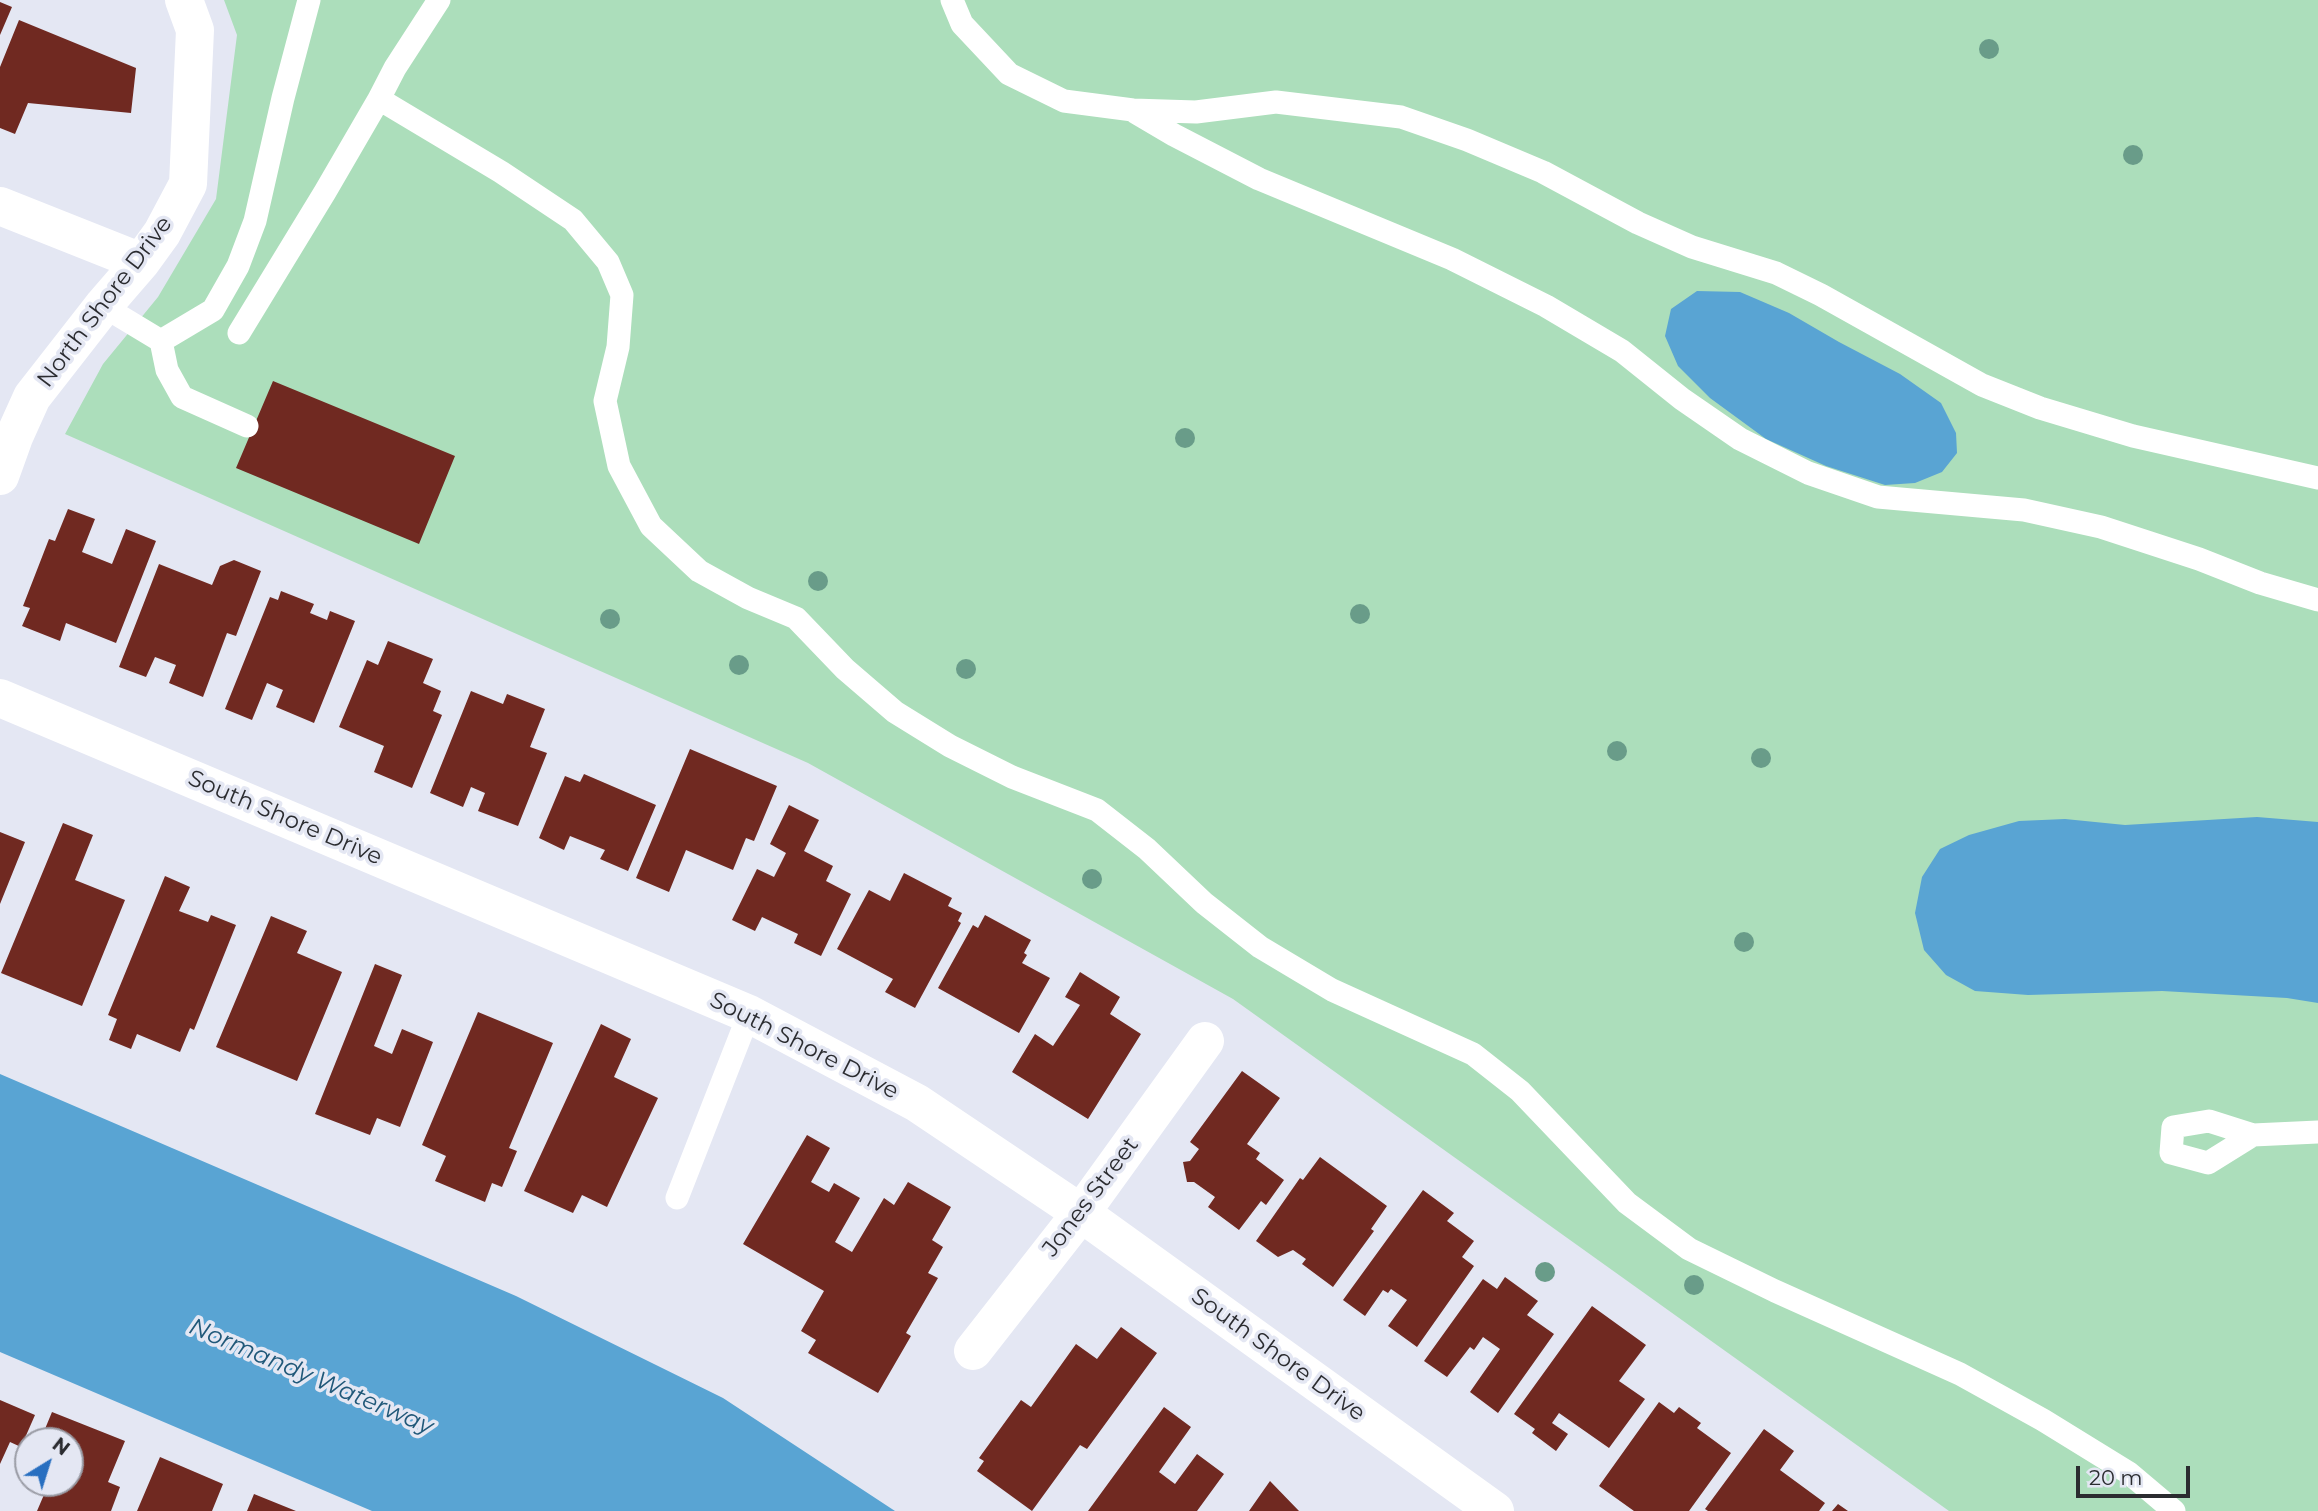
<!DOCTYPE html>
<html>
<head>
<meta charset="utf-8">
<style>
  body { margin:0 }
  #map { position:relative; width:2318px; height:1511px; overflow:hidden; background:#e4e7f3; font-family:Montserrat,sans-serif }
  canvas { display:block }
  .north { position:absolute; left:14px; top:1427px; width:70px; height:70px; box-sizing:border-box; background:#e4e7f3; border:2px solid #9a9ca5; border-radius:50%; rotate:38deg; font-size:19px; font-weight:700; line-height:28px; text-align:center; color:#2b2c30 }
  .north::after { content:''; display:block; margin:auto; width:24px; height:32px; background:#286fc0; clip-path:polygon(50% 0,100% 100%,50% 72%,0 100%) }
  .scale { position:absolute; left:2076px; top:1466px; width:114px; height:32px; box-sizing:border-box; border:4px solid #2b2c30; border-top:0; padding-left:9px; font-size:21px; line-height:24px; white-space:nowrap; color:#2b2c30; -webkit-text-stroke:5px #e4e7f3; paint-order:stroke }
</style>
</head>
<body>
<div id="map">
<canvas width="2318" height="1511"></canvas>
<div class="north">N</div>
<div class="scale">20 m</div>
</div>
<script>
const ctx = document.querySelector('canvas').getContext('2d');
ctx.lineJoin = 'round';
function fill(path, color) { ctx.fillStyle = color; ctx.fill(path, 'evenodd'); }
function stroke(path, color, width, dash) { ctx.strokeStyle = color; ctx.lineWidth = width; ctx.lineCap = dash ? 'butt' : 'round'; ctx.setLineDash(dash || []); ctx.stroke(path); }
function write(font, color, halo, rows, align = 'center') {
  ctx.font = font + ' Montserrat,sans-serif'; ctx.lineWidth = 7; ctx.setLineDash([]); ctx.textBaseline = 'middle'; ctx.strokeStyle = halo; ctx.fillStyle = color; for (const [text, x, y, turn = 0] of rows) {
    ctx.save(); ctx.translate(x, y); ctx.rotate((+turn || 0) * Math.PI / 180); ctx.textAlign = isNaN(turn) ? turn : align; if (halo) ctx.strokeText(text, 0, 0); ctx.fillText(text, 0, 0); ctx.restore();
  }
}
fill(new Path2D(`
  M 224,0 L 2318,0 L 2318,1511 L 1949,1511 L 1233,999 L 808,763 L 65,434 L 103,364 L 158,297 L 216,199 L 237,35 Z`), '#acdebb');
fill(new Path2D(`
  M 1697,291 L 1740,292 L 1789,313 L 1839,342 L 1900,374 L 1941,403 L 1956,433 L 1957,453 L 1942,472 L 1915,483 L 1885,485 L 1826,466 L 1766,439 L 1710,398 L 1678,366 L 1665,336 L 1671,309 Z
  M 2257,817 L 2318,822 L 2318,1003 L 2287,998 L 2162,991 L 2028,995 L 1975,991 L 1946,975 L 1924,950 L 1915,913 L 1922,877 L 1940,849 L 1969,835 L 2019,821 L 2065,819 L 2125,825 Z
  M 0,1074 L 516,1296 L 723,1398 L 895,1511 L 372,1511 L 0,1352 Z`), '#59a4d3');
fill(new Path2D(`
  M 0,2 L 12,7 L 0,35 Z
  M 19,20 L 136,68 L 131,113 L 28,103 L 15,134 L 0,128 L 0,67 Z
  M 273,381 L 455,456 L 419,544 L 236,468 Z
  M 68,509 L 95,519 L 82,552 L 112,564 L 126,529 L 156,541 L 116,643 L 66,623 L 60,641 L 22,626 L 30,608 L 23,606 L 49,539 L 55,541 Z
  M 234,560 L 261,571 L 236,636 L 227,633 L 203,697 L 169,683 L 176,665 L 155,657 L 146,677 L 119,667 L 159,564 L 212,585 L 220,566 Z
  M 281,591 L 314,604 L 310,613 L 327,620 L 330,611 L 355,621 L 314,723 L 276,707 L 283,690 L 267,683 L 252,720 L 225,709 L 270,597 L 278,600 Z
  M 388,641 L 433,659 L 423,683 L 441,691 L 433,711 L 442,715 L 412,788 L 374,772 L 384,746 L 339,727 L 367,660 L 378,665 Z
  M 471,691 L 503,704 L 507,694 L 545,709 L 530,747 L 547,753 L 518,826 L 478,811 L 485,793 L 471,787 L 463,807 L 430,793 Z
  M 690,749 L 777,786 L 754,841 L 746,838 L 733,870 L 686,850 L 669,892 L 636,878 Z
  M 584,774 L 656,805 L 628,871 L 600,859 L 605,850 L 570,836 L 564,850 L 539,838 L 565,776 L 580,782 Z
  M 789,805 L 819,820 L 804,851 L 833,866 L 826,881 L 851,894 L 821,956 L 794,943 L 798,934 L 762,917 L 755,931 L 732,920 L 757,869 L 774,877 L 786,853 L 770,844 Z
  M 63,823 L 93,835 L 75,880 L 125,900 L 82,1006 L 1,973 Z
  M 0,832 L 25,842 L 0,904 Z
  M 904,873 L 952,898 L 948,906 L 962,913 L 958,921 L 961,923 L 915,1008 L 885,992 L 893,979 L 837,949 L 869,890 L 890,901 Z
  M 165,876 L 190,887 L 179,911 L 208,922 L 211,915 L 236,925 L 194,1030 L 190,1028 L 180,1052 L 137,1034 L 131,1049 L 109,1040 L 117,1019 L 108,1015 Z
  M 985,915 L 1031,940 L 1024,953 L 1027,955 L 1022,963 L 1050,978 L 1019,1033 L 938,988 L 973,925 L 978,928 Z
  M 271,916 L 307,931 L 297,953 L 342,972 L 297,1081 L 216,1047 Z
  M 375,964 L 402,975 L 374,1046 L 392,1054 L 402,1029 L 433,1042 L 400,1127 L 377,1118 L 370,1135 L 315,1114 Z
  M 1080,972 L 1120,997 L 1110,1014 L 1141,1034 L 1088,1119 L 1012,1072 L 1035,1034 L 1053,1046 L 1080,1005 L 1065,997 Z
  M 478,1012 L 553,1043 L 509,1148 L 517,1151 L 502,1187 L 492,1183 L 485,1202 L 435,1181 L 446,1156 L 422,1145 Z
  M 601,1024 L 631,1039 L 614,1077 L 658,1098 L 607,1207 L 582,1195 L 573,1213 L 524,1191 Z
  M 1242,1071 L 1280,1098 L 1247,1144 L 1260,1153 L 1256,1159 L 1284,1180 L 1266,1205 L 1261,1201 L 1239,1230 L 1208,1207 L 1215,1197 L 1194,1182 L 1187,1182 L 1183,1162 L 1190,1161 L 1199,1149 L 1190,1142 Z
  M 807,1135 L 830,1148 L 811,1182 L 829,1192 L 834,1183 L 860,1198 L 835,1242 L 852,1252 L 884,1198 L 894,1205 L 908,1182 L 951,1207 L 932,1240 L 943,1247 L 928,1273 L 938,1278 L 906,1333 L 911,1336 L 878,1393 L 808,1353 L 816,1340 L 801,1331 L 824,1291 L 743,1244 Z
  M 1320,1157 L 1387,1206 L 1371,1229 L 1374,1231 L 1333,1287 L 1302,1264 L 1306,1259 L 1293,1250 L 1278,1257 L 1256,1241 L 1300,1178 L 1303,1180 Z
  M 1423,1190 L 1454,1213 L 1447,1221 L 1474,1241 L 1462,1257 L 1474,1266 L 1417,1347 L 1388,1326 L 1407,1300 L 1391,1289 L 1388,1293 L 1383,1290 L 1365,1316 L 1343,1300 Z
  M 1505,1277 L 1538,1301 L 1527,1315 L 1554,1334 L 1498,1413 L 1470,1392 L 1500,1349 L 1483,1337 L 1474,1350 L 1470,1347 L 1447,1377 L 1424,1361 L 1483,1279 L 1497,1289 Z
  M 1592,1306 L 1646,1345 L 1619,1381 L 1645,1399 L 1609,1448 L 1559,1413 L 1552,1423 L 1568,1434 L 1556,1451 L 1532,1433 L 1535,1429 L 1514,1414 Z
  M 1121,1327 L 1157,1353 L 1087,1449 L 1080,1445 L 1032,1511 L 977,1471 L 984,1461 L 979,1458 L 1021,1400 L 1031,1407 L 1076,1344 L 1097,1359 Z
  M 0,1400 L 35,1415 L 21,1447 L 10,1442 L 0,1464 Z
  M 1659,1402 L 1674,1413 L 1679,1407 L 1701,1423 L 1697,1428 L 1731,1453 L 1689,1511 L 1634,1511 L 1599,1486 Z
  M 1164,1407 L 1191,1427 L 1159,1472 L 1175,1484 L 1197,1454 L 1224,1474 L 1197,1511 L 1088,1511 Z
  M 52,1412 L 125,1441 L 108,1482 L 120,1487 L 111,1511 L 37,1511 L 49,1483 L 70,1483 L 70,1441 L 40,1441 Z
  M 1764,1429 L 1794,1451 L 1780,1470 L 1825,1503 L 1819,1511 L 1708,1511 L 1705,1509 Z
  M 160,1457 L 223,1484 L 212,1511 L 137,1511 Z
  M 1270,1481 L 1299,1511 L 1249,1511 Z
  M 254,1494 L 296,1511 L 247,1511 Z
  M 1838,1504 L 1848,1511 L 1832,1511 Z`), '#702921');
stroke(new Path2D(`
  M 439,0 L 395,68 L 379,99 L 501,172 L 573,220 L 608,262 L 622,295 L 618,347 L 605,401 L 619,466 L 651,526 L 699,571 L 748,598 L 796,618 L 845,669 L 895,712 L 950,746 L 1012,777 L 1097,810 L 1147,849 L 1204,903 L 1260,947 L 1332,990 L 1473,1054 L 1520,1091 L 1627,1203 L 1689,1249 L 1775,1291 L 1960,1374 L 2043,1420 L 2129,1473 L 2174,1511
  M 952,0 L 962,24 L 1009,74 L 1064,101 L 1133,110 L 1196,112 L 1276,102 L 1401,117 L 1467,140 L 1543,172 L 1638,223 L 1692,247 L 1776,273 L 1821,295 L 1982,385 L 2040,408 L 2133,436 L 2318,478
  M 1135,112 L 1174,135 L 1259,179 L 1452,259 L 1546,306 L 1622,351 L 1682,399 L 1740,439 L 1808,473 L 1878,497 L 2024,510 L 2101,527 L 2199,559 L 2260,583 L 2318,600
  M 103,306 L 161,341 L 167,370 L 182,397 L 247,426
  M 239,333 L 325,192 L 379,99
  M 161,341 L 213,310 L 238,266 L 255,221 L 283,98 L 309,0
  M 2253,1135 L 2208,1163 L 2171,1153 L 2173,1127 L 2209,1121 L 2253,1135 L 2318,1132
  M 677,1198 L 749,1014`), '#fff', 23);
stroke(new Path2D(`
  M 0,206 L 141,262
  M 0,476 L 14,437 L 32,397 L 103,306 L 141,262 L 162,233 L 188,184 L 195,30 L 184,0
  M 0,698 L 749,1014 L 917,1103 L 1081,1213 L 1495,1511
  M 973,1351 L 1081,1213 L 1205,1041`), '#fff', 38);
ctx.fillStyle = '#699c89';
for (const [x, y] of [
  [1989,49],
  [2133,155],
  [1185,438],
  [818,581],
  [1360,614],
  [610,619],
  [739,665],
  [966,669],
  [1617,751],
  [1761,758],
  [1092,879],
  [1744,942],
  [1545,1272],
  [1694,1285]
]) { ctx.beginPath(); ctx.arc(x, y, 10, 0, 2 * Math.PI); ctx.fill(); }
write('23px', '#2b2c30', '#e4e7f3', [
  ["North Shore Drive",105,302,-53],
  ["South Shore Drive",285,818,23],
  ["South Shore Drive",804,1046,27],
  ["Jones Street",1091,1197,-53],
  ["South Shore Drive",1278,1355,36]
]);
write('italic 24px', '#205879', '#e4e7f3', [
  ["Normandy Waterway",311,1377,23]
]);
</script>
</body>
</html>
